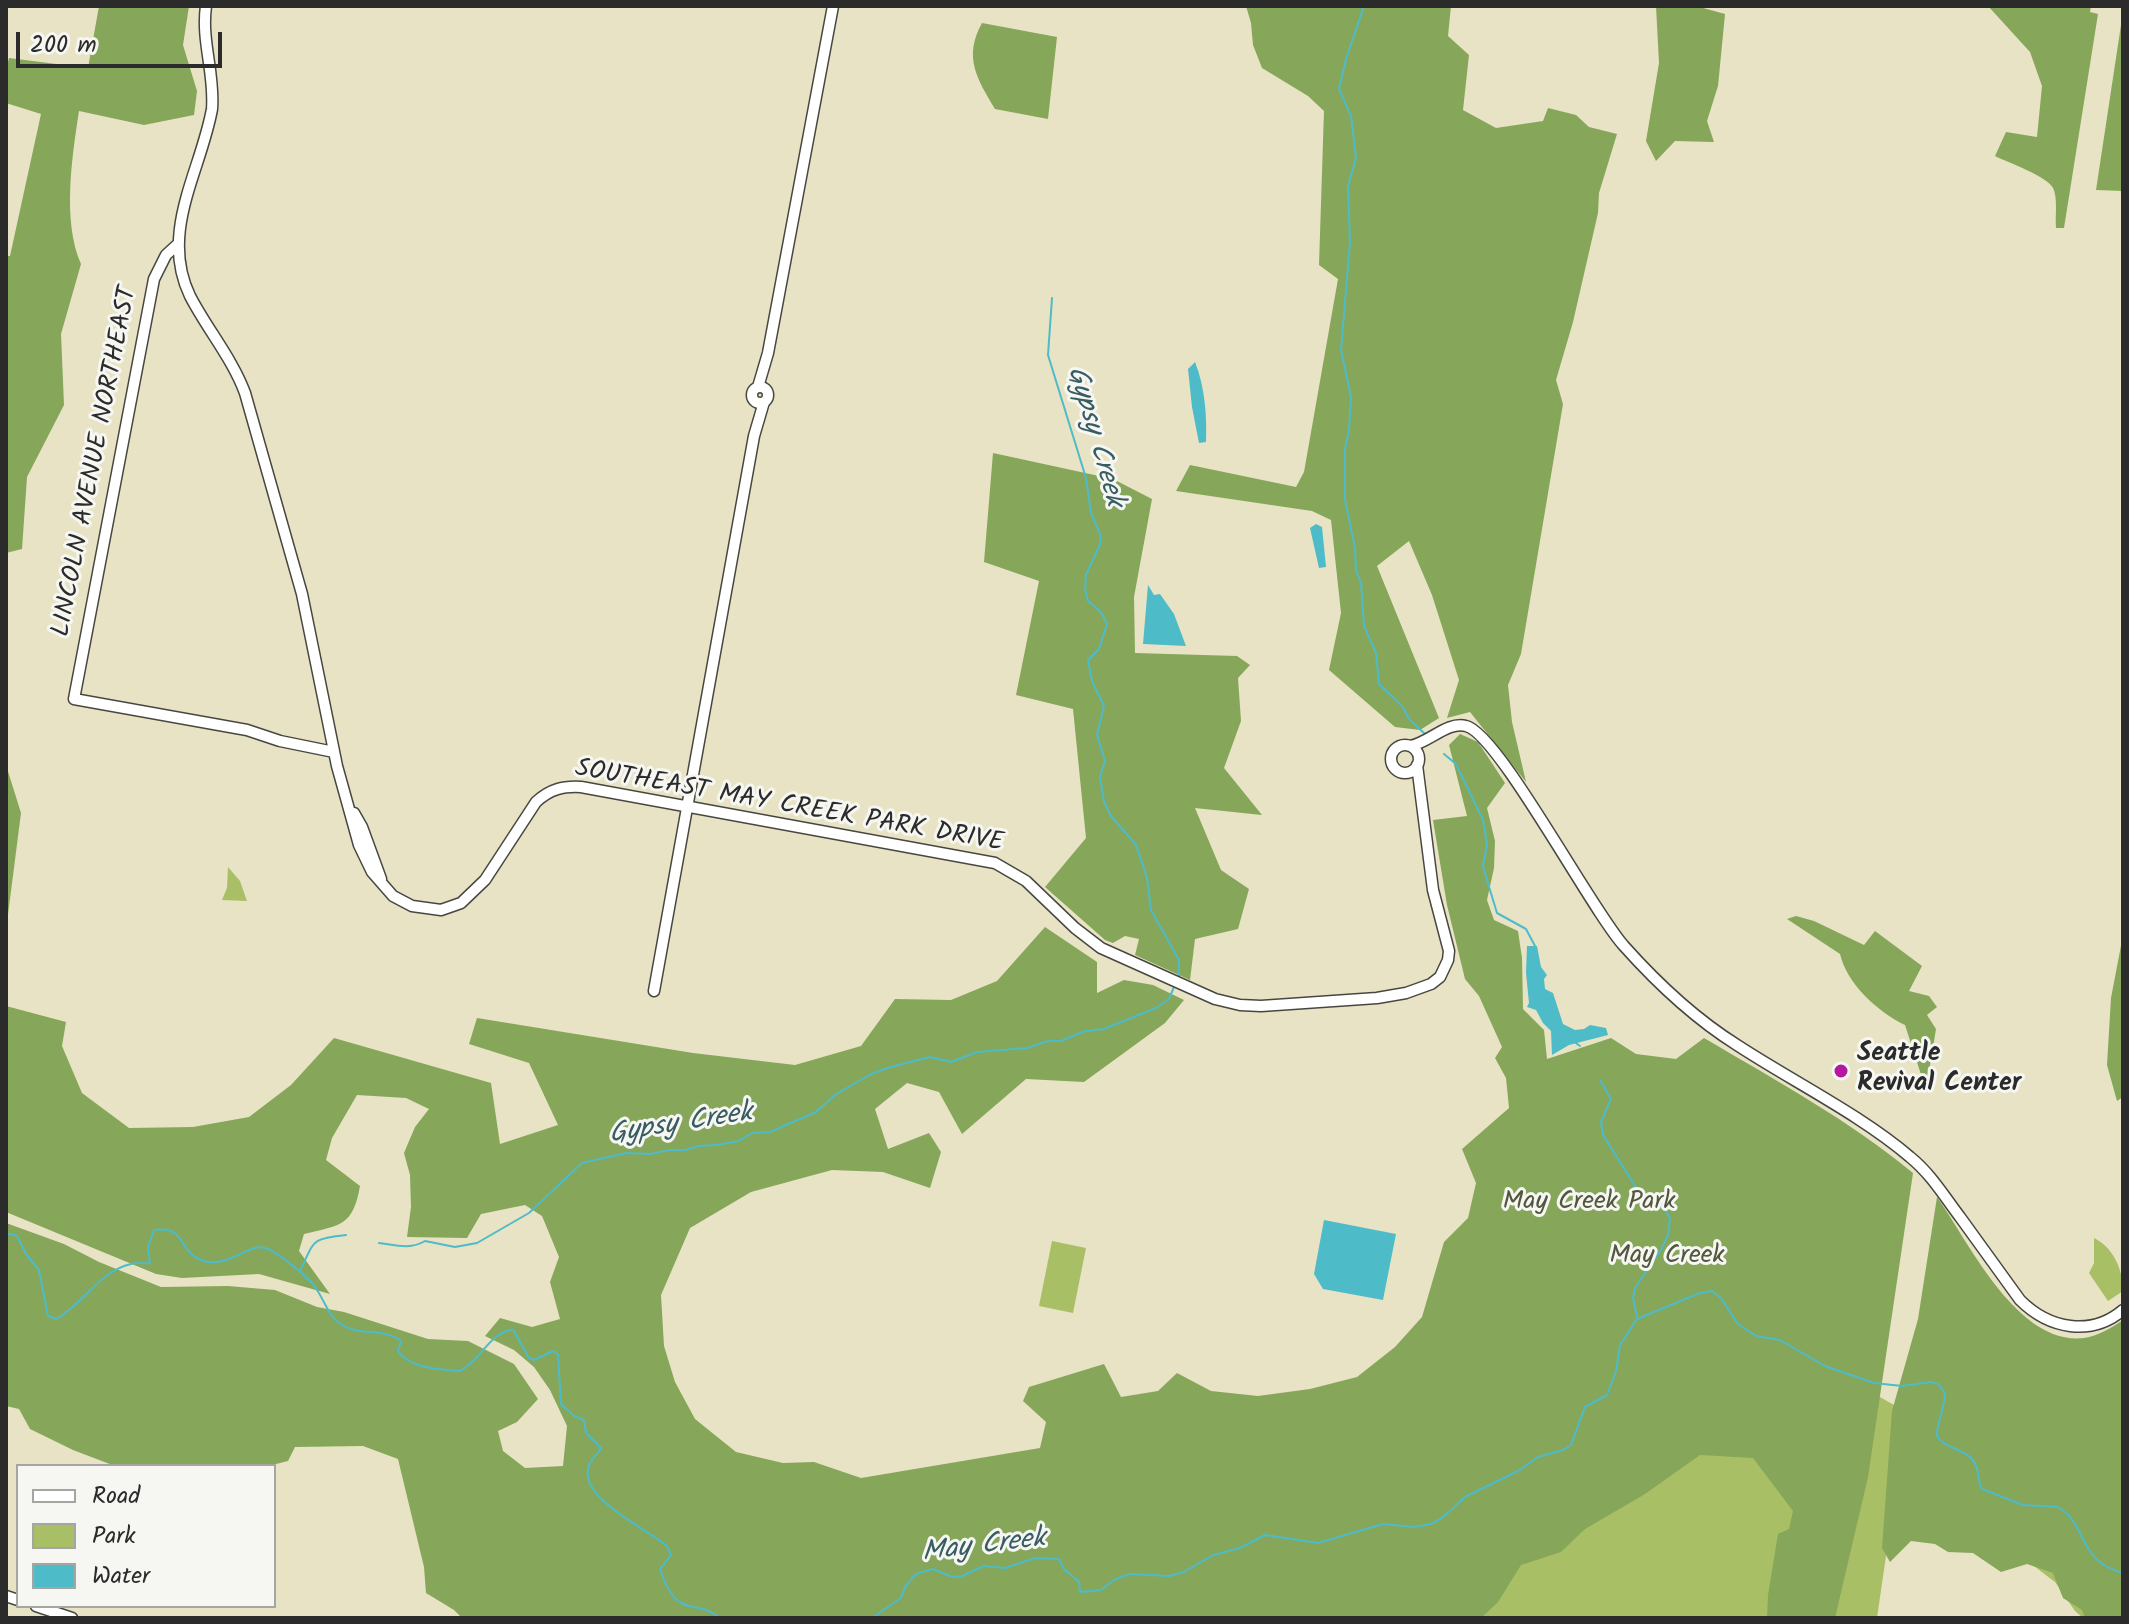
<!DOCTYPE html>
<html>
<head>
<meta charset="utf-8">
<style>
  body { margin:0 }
  #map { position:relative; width:2129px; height:1624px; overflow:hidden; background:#e8e3c4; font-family:Kalam,sans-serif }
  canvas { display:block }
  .frame { position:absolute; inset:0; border:8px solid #2b2b2b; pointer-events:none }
  .legend { position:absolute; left:16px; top:1464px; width:260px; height:144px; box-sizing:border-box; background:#f6f6f2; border:2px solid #a5a5a2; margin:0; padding:10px 14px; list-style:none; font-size:24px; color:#2b2b2b }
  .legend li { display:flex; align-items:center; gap:16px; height:40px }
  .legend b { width:40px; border:2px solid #a5a5a2 }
  .scale { position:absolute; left:16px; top:32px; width:206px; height:36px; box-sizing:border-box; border:4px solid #2b2b2b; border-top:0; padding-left:10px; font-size:24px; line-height:28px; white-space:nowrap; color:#2b2b2b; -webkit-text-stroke:6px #f6f6f2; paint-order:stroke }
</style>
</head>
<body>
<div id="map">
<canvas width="2129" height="1624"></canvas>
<div class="frame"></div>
<ul class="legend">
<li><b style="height:10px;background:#fff"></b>Road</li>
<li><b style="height:22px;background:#a8bf65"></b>Park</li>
<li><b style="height:22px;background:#4ebbc9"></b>Water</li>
</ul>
<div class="scale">200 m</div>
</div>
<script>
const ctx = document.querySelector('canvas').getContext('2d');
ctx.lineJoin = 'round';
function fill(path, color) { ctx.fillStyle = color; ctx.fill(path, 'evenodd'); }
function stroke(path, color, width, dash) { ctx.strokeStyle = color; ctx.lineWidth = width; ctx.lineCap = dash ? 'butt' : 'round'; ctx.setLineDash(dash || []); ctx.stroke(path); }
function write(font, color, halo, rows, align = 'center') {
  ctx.font = font + ' Kalam,sans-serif'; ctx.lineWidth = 6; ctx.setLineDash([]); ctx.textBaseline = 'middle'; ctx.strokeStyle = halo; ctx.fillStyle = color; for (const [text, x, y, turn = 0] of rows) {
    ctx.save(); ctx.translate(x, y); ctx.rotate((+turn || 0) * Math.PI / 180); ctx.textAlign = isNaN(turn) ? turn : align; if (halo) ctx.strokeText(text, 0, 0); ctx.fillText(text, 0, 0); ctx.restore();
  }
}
fill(new Path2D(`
  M 228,867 L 240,881 L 247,901 L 222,900 L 227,888 Z
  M 2094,1238 C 2114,1248 2123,1270 2123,1291 L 2108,1301 L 2089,1273 L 2094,1263 Z
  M 1052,1241 L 1086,1248 L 1073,1313 L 1039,1306 Z
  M 1816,1361 L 1965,1445 L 2123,1571 L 2123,1618 L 2083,1618 L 2075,1611 L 2055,1582 L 2030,1563 L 2005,1564 L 1982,1559 L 1896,1487 L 1877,1618 L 1003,1618 Z`), '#a8bf65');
fill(new Path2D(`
  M 99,6 L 189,6 L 183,45 L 197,91 L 194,115 L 144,125 L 79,111 C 72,157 62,221 81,264 L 61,334 L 64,405 L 27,477 L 22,549 L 6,553 L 6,256 L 10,256 L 41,114 L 6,103 L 6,70 L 9,58 L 88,68 Z
  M 1246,6 L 1451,6 L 1448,36 L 1469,55 L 1463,110 L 1496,128 L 1543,121 L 1548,108 L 1576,115 L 1589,127 L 1617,134 L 1599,193 L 1598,213 L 1573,322 L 1556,380 L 1563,404 L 1521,654 L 1508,685 L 1512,722 L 1526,782 L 1470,712 L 1447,718 L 1459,680 L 1432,595 L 1409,541 L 1377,566 L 1439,718 L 1420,730 L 1395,727 L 1329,670 L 1341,613 L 1331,520 L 1312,511 L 1176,491 L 1190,465 L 1296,487 L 1304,472 L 1338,279 L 1319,265 L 1324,111 L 1308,96 L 1262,68 L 1253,45 L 1251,23 Z
  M 1656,6 L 1696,6 L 1725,14 L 1718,86 L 1707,121 L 1714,142 L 1675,141 L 1656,161 L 1646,141 L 1659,63 Z
  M 1988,6 L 2091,6 L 2090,12 L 2098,14 L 2064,228 L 2056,228 C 2055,216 2058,198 2053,188 C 2047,176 2009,163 1995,156 L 2006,132 L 2037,137 L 2042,86 L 2030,52 Z
  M 982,23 L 1057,37 L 1048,119 L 995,109 C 977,79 963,57 982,23 Z
  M 2121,25 L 2123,26 L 2123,191 L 2096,190 Z
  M 993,453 L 1113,479 L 1152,499 L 1134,597 L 1135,653 L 1237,656 L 1250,665 L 1238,678 L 1241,721 L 1224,768 L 1262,815 L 1195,808 L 1221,870 L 1249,889 L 1238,929 L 1195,939 L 1190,980 L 1135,955 L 1139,939 L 1125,936 L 1113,943 L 1105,940 L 1045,887 L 1086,838 L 1073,709 L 1016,695 L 1039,581 L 984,562 Z
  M 1460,734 L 1478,742 L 1505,783 L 1487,808 L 1495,841 L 1494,868 L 1487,900 L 1494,920 L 1518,931 L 1522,958 L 1523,1009 L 1544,1030 L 1547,1059 L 1611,1038 L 1636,1054 L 1676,1059 L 1704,1038 C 1775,1080 1849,1120 1913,1173 L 1868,1477 L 1835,1618 L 1767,1618 L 1768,1595 L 1778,1534 L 1789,1529 L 1793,1511 L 1753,1458 L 1700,1455 L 1645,1494 L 1585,1529 L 1561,1552 L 1521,1565 L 1498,1602 L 1481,1618 L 462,1618 L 454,1610 L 426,1593 L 424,1567 L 398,1459 L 363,1446 L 295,1447 L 288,1461 L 268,1466 L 115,1466 L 73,1450 L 30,1429 L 19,1409 L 6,1406 L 6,1223 L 64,1244 L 99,1262 L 161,1287 L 228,1286 L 275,1290 L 317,1307 L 344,1312 L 428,1339 L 468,1341 L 514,1364 L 538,1399 L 517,1422 L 498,1431 L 503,1451 L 525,1468 L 563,1466 L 567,1426 L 550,1390 L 534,1367 L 514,1350 L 485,1336 L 500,1318 L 532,1327 L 560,1319 L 550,1282 L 559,1257 L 542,1216 L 525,1205 L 481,1214 L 467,1238 L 407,1237 L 411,1207 L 410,1175 L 404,1153 L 415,1127 L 429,1109 L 406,1098 L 357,1095 L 332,1138 L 326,1160 L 360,1186 C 353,1226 341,1225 304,1234 L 299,1251 L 330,1294 L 259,1274 L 182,1278 L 156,1274 L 6,1212 L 6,1006 L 66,1022 L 62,1046 L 82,1093 L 129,1128 L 193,1127 L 249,1117 L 291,1085 L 334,1038 L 491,1083 L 500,1144 L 558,1125 L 529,1063 L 469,1044 L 477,1018 L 693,1053 L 795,1065 L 861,1046 L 895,999 L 951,1000 L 997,981 L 1045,927 L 1097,962 L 1097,993 L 1124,980 L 1153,985 L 1184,1000 L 1165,1023 L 1084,1082 L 1026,1079 L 962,1134 L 939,1092 L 907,1083 L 875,1109 L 888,1149 L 929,1133 L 941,1152 L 930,1188 L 883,1172 L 832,1170 L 751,1192 L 690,1228 L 661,1295 L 664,1346 L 675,1382 L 695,1419 L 736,1452 L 783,1463 L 814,1462 L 861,1478 L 1040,1448 L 1046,1422 L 1023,1401 L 1029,1387 L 1104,1364 L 1121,1397 L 1158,1391 L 1177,1373 L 1211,1391 L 1258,1396 L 1310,1389 L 1357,1377 L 1395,1347 L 1422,1317 L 1444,1242 L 1468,1218 L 1476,1183 L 1462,1149 L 1509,1108 L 1506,1078 L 1495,1058 L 1502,1047 L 1479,996 L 1465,979 L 1447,905 L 1433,820 L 1467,816 L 1449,745 Z
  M 6,765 L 21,813 L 6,930 Z
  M 1796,916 L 1814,921 L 1864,945 L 1875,931 L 1922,966 L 1909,991 L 1929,996 L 1937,1007 L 1927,1015 L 1936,1029 L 1926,1090 L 1905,1025 C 1878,1012 1847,984 1840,954 L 1787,919 Z
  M 2123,935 L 2123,1097 L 2117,1101 L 2107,1065 L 2111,998 Z
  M 1937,1197 C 1969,1242 2017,1346 2084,1338 C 2098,1336 2111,1328 2123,1320 L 2123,1618 L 2085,1618 L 2082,1610 L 2063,1598 L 2053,1573 L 2027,1564 L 2001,1572 L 1973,1553 L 1948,1552 L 1935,1544 L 1911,1541 L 1890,1562 L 1882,1548 L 1892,1411 L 1918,1319 Z`), '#86a65a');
fill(new Path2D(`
  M 1195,362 C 1205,387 1207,416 1206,442 L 1199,443 L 1192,407 L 1188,369 Z
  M 1316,524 L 1322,527 L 1326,567 L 1319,568 L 1310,528 Z
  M 1148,585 L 1154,595 L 1160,594 L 1174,614 L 1186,646 L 1143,644 Z
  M 1527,946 L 1537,946 L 1541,967 L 1547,975 L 1544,979 L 1545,989 L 1553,993 L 1563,1024 L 1575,1030 L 1584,1029 L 1590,1025 L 1606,1028 L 1608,1035 L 1569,1045 L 1552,1055 L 1551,1031 L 1543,1023 L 1536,1010 L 1527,1007 L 1529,1003 L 1526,973 Z
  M 1324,1220 L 1396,1234 L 1383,1300 L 1323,1289 L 1314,1274 Z`), '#4ebbc9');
stroke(new Path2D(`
  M 1364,6 L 1346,59 L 1339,89 L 1351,116 L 1356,158 L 1348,186 L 1350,242 L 1341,350 L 1351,397 L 1349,430 L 1345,449 L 1345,500 L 1355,548 L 1356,570 L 1361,583 L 1364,626 L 1376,653 L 1379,684 L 1403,707 L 1409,719 L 1425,734
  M 1052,298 L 1048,355 L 1086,478 L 1091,513 L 1100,534 L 1101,542 L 1086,575 L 1085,588 L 1088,601 L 1101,612 L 1107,624 L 1099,649 L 1088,660 L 1092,681 L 1104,706 L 1097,735 L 1105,761 L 1100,777 L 1104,802 L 1111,816 L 1136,845 L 1147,878 L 1151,910 L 1179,960 L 1179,978
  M 1444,754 L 1456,764 L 1483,820 L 1487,843 L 1483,867 L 1497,913 L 1526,929 L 1535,946
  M 1573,1041 L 1580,1046
  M 1600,1080 L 1611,1099 L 1601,1122 L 1603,1135 L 1640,1194 L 1666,1211 L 1670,1219 L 1668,1235 L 1662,1248 L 1635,1288 L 1633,1298 L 1637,1317
  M 6,1233 L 17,1236 L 26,1254 L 39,1270 L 48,1316 L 56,1319 C 83,1305 99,1271 131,1264 C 137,1262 143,1264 150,1263 L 148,1247 L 154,1230 C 187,1225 178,1252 201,1260 C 228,1270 249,1242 265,1248 C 278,1252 311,1279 317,1290 C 325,1302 329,1317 342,1325 C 360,1336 384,1328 401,1341 L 398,1351 C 410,1369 440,1369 460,1371 C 480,1361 487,1337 509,1330 L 514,1331 L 529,1358 L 534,1360 L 553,1351 L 558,1354 L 561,1404 L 574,1416 L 584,1420 L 586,1433 L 601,1448 C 597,1456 589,1460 588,1469 C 582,1500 647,1529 667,1546 L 671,1555 L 660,1569 C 663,1579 671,1598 681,1603 C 695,1610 707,1606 719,1618
  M 379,1243 C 395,1245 410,1250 425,1241 L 455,1247 L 477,1243 L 529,1213 L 582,1163 L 626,1153 L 650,1154 L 669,1150 L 685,1150 L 698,1146 L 716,1145 L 739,1141 L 752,1133 L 770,1132 L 816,1112 L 835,1095 L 869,1075 L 887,1068 L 930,1057 L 951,1062 L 977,1052 L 1027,1048 L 1048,1041 L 1061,1041 L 1085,1031 L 1104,1029 L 1156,1008 L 1169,999 L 1174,987
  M 300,1271 C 315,1240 310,1239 346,1235
  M 872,1618 L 901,1598 L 905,1587 L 916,1574 L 933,1569 L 950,1576 L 960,1577 L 984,1566 L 1005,1568 L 1035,1558 L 1059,1559 L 1064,1569 L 1079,1582 L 1080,1592 L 1101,1590 L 1114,1580 L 1129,1574 L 1169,1576 L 1184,1572 L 1213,1555 L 1240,1548 L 1265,1535 L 1318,1543 L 1383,1524 L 1413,1527 L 1431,1524 L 1442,1518 L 1465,1497 L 1518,1471 L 1538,1457 L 1563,1450 L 1571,1445 L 1585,1407 L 1607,1395 L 1616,1371 L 1620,1345 L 1637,1319 L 1700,1293 L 1712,1291 L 1721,1298 L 1737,1323 L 1747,1330 L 1756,1336 L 1780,1340 L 1825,1366 L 1874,1383 L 1902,1386 L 1931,1382 L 1938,1384 L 1945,1393 C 1945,1408 1937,1421 1937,1436 C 1946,1449 1961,1448 1971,1458 C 1981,1468 1976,1478 1982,1489 L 2023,1505 L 2058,1507 C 2089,1526 2076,1560 2123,1573`), '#4ebbc9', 2);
const secondary = new Path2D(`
  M 206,6 C 201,41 215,74 212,109 C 201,171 159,232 190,296 C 207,329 232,358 245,393 L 302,594 L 337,766 L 359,845 L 372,872 L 393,896 L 412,906 L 441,910 L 461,903 L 485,880 L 536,802 C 550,789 563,786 581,787 L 995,863 L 1026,881 L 1075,928 L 1101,948 L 1215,999 L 1240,1005 L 1261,1006 L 1377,998 L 1406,993 L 1431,984 L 1440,977 L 1448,960 L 1449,951 L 1433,890 L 1417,765
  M 178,244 L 166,255 L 154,279 L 74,699 L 247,730 L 280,741 L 334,752
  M 758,387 L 768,353 L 833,6
  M752 395a8 8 0 1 1 16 0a8 8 0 1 1-16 0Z
  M1391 759a14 14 0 1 1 28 0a14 14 0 1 1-28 0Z
  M 1410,746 C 1429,743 1447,721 1466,726 C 1498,733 1592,911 1624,946 C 1657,983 1694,1018 1737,1045 C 1792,1081 1861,1115 1910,1157 C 1931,1174 1944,1196 1960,1217 C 1980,1245 2000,1272 2020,1300 C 2049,1329 2091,1337 2123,1310
  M 354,813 L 362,827 L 381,879
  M 654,991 L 754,436 L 764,402
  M 6,1596 L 18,1600
  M 36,1606 L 72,1618`);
stroke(secondary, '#474742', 13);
stroke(secondary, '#fff', 10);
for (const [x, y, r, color] of [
  [1841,1071,8,"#b5179e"]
]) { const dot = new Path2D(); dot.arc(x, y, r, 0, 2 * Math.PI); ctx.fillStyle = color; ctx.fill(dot); stroke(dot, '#f6f6f2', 3); }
write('26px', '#2b2b2b', '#f6f6f2', [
  ["LINCOLN AVENUE NORTHEAST",97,462,-79],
  ["SOUTHEAST MAY CREEK PARK DRIVE",789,808,10]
]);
write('bold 26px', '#2b2b2b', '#f6f6f2', [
  ["Seattle",1857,1056],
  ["Revival Center",1857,1086]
], 'left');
write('26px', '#50573c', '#f6f6f2', [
  ["May Creek Park",1589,1204],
  ["May Creek",1667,1258]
]);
write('italic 28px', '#375d62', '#f6f6f2', [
  ["Gypsy Creek",1093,437,74],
  ["Gypsy Creek",681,1126,-9],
  ["May Creek",984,1548,-7]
]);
</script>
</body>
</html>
